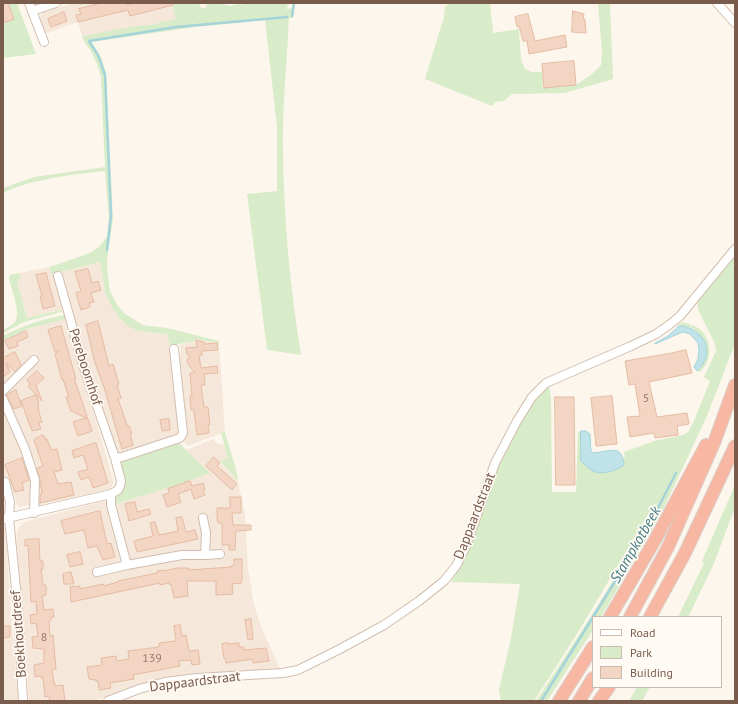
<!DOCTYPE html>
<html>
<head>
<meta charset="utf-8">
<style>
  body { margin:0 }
  #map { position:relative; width:738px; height:704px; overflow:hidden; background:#fdf6ec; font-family:"PT Sans",sans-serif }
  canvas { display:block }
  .frame { position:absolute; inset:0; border:4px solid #7a5c4d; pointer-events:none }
  .legend { position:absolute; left:592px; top:616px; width:130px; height:72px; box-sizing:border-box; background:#fffaf3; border:1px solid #cabbb1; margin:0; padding:5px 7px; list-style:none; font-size:12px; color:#7a5c4d }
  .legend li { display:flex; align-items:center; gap:8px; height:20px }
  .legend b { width:20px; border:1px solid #cabbb1 }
</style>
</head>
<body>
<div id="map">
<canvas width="738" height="704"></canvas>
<div class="frame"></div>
<ul class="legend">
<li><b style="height:5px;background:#fff"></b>Road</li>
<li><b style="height:11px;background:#d8ecc9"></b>Park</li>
<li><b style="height:11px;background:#f3d5c3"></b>Building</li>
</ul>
</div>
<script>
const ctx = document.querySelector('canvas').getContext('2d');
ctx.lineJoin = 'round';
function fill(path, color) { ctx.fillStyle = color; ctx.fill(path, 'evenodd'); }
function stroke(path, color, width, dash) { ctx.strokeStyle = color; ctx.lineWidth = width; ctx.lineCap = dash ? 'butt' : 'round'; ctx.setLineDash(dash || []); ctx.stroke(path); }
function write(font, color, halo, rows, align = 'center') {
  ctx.font = font + ' "PT Sans",sans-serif'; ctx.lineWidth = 3.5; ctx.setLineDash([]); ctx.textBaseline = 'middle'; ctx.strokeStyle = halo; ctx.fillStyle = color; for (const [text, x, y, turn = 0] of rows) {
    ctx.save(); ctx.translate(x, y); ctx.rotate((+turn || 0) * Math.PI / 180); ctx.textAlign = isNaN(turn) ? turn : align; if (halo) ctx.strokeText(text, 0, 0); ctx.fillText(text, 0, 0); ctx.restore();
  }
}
fill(new Path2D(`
  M 73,3 L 172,3 L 177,19 L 167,22 L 82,36 L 78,22 L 44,34 L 39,19 L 42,13 Z
  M 100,262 L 105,292 L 138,331 L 167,334 L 170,346 L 180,423 L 179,435 L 120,454 L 117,453 L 86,367 L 87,362 L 60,271 Z
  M 50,267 L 51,273 L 54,273 L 64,311 L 61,312 L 60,310 L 27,318 L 17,281 L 21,278 L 19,273 Z
  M 66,319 L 114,482 L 110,489 L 38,505 L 36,495 L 4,395 L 36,362 L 3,389 L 3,341 L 27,329 Z
  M 194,339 L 219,343 L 225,432 L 188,446 L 186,445 L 184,441 L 186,436 L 177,358 L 181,354 L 180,345 L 194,341 Z
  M 3,404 L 33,478 L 31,505 L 18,507 L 9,479 L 3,481 Z
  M 213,439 L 216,443 L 224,444 L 228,459 L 220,462 L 238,481 L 245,514 L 248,569 L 254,605 L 261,626 L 280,669 L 165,677 L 126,688 L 95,701 L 29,701 L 17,541 L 17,531 L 20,526 L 24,522 L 104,501 L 109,504 L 122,557 L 119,563 L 184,557 L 224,556 L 224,552 L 213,551 L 210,549 L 204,534 L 202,550 L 134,561 L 130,559 L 127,555 L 115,504 L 207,474 L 210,473 L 186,450 Z
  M 3,528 L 5,529 L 18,701 L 3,701 Z`), '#f5e8da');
fill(new Path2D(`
  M 3,3 L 17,3 L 36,54 L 3,58 Z
  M 172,3 L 199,3 L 201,8 L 206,8 L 207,3 L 218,3 L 230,6 L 238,4 L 242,5 L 242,3 L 288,3 L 287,9 L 294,8 L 293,18 L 289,18 C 287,63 282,108 283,152 C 284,220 290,288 301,355 L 267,350 L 247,194 L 277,191 L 277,127 L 265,20 L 195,27 L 91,42 L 102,59 L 106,74 L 113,219 L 107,260 L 108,276 L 110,291 L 117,305 L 125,314 L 143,325 L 167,328 L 219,341 L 219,343 L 195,339 L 194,341 L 170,346 L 167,334 L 138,331 L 128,326 L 119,317 L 112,307 L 105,292 L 100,262 L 51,274 L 50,267 L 90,253 L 99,247 L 107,237 L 109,219 L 105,171 C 75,174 31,179 3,193 L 3,188 L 34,177 L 105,167 L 101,77 C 99,69 96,61 92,53 C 88,46 84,43 82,36 L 137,26 L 150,25 L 176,19 Z
  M 449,3 L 490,3 L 493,33 L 519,29 L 521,60 L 525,69 L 532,72 L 542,72 L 543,88 L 576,85 L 592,74 L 601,65 L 602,52 L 598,3 L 610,3 L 613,79 L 565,93 L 512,94 L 504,101 L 495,102 L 492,106 L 425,79 L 444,17 L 445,7 Z
  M 735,254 L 735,344 L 731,354 L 707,416 L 660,516 L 601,617 L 593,617 L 593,630 L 547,701 L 536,701 C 576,640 616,579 651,515 L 649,513 L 577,634 L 534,701 L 501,701 L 499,690 L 511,638 L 520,584 L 451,582 L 462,563 L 491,480 L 509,441 L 538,396 L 549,386 L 551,397 L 552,492 L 576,492 L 578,432 L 581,431 L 582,461 L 624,465 L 623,458 L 625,457 L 624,452 L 654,441 L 683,435 L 688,432 L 694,421 L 710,381 L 704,377 L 716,351 L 715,344 L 698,309 L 697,303 L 699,299 Z
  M 19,273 L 21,278 L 17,281 L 27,318 L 61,310 L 61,312 L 24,322 L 3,333 L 3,330 C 7,327 14,325 16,320 C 20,312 12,289 9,280 L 10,275 Z
  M 64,315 L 66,319 L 27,329 L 3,341 L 3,336 C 22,326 43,319 64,315 Z
  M 683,322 C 688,324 694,325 698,328 C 713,338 713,361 700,372 L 697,371 C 715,355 703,321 678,327 L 677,325 Z
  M 225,432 L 237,473 L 238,481 L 220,461 L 228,458 L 221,433 Z
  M 179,443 L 210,473 L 174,486 L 115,504 L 115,498 L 122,489 L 119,465 L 121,462 Z
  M 735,485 L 735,507 L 713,566 L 688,617 L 678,617 L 704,563 L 702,561 Z
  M 637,687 L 650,687 L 642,701 L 629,701 Z`), '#d8ecc9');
const water = new Path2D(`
  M 682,326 C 705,329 716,354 697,371 L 694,367 L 698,359 L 699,350 L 698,343 L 690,334 L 683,332 L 678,334 L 655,344 L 655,343 L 668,336 L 678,327 Z
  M 581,431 L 586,431 L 590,434 L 591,452 L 594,453 C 611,451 622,444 624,465 C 617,470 603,475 595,472 C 590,470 585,465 581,461 Z`);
fill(water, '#bfe3e8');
stroke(water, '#a5d3da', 1);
stroke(new Path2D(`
  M 292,16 L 294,3
  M 107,250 L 111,215 L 105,75 L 98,55 L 89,41 L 176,27 L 287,17
  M 593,617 L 645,533 L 676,473
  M 541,701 L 593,617`), '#a5d3da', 2.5);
const building = new Path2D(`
  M 3,3 L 8,3 L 14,19 L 3,23 Z
  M 102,3 L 127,3 L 127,5 L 134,3 L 172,3 L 173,5 L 130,16 L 128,10 L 78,22 L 76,15 L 81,14 L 79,9 Z
  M 573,11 L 584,14 L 583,19 L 585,19 L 586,33 L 572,32 Z
  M 64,12 L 67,21 L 51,27 L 48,19 Z
  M 528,14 L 535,41 L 565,35 L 567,47 L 529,54 L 527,41 L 523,41 L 519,26 L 517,27 L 515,17 Z
  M 574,61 L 576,85 L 544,88 L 542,64 Z
  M 88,269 L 92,283 L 98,281 L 101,290 L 91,293 L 94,302 L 89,303 L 90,307 L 81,310 L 76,293 L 81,291 L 75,272 Z
  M 46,273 L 55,306 L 43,309 L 40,296 L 42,296 L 36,275 Z
  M 98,321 L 109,366 L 113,364 L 119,384 L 117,385 L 121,398 L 118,399 L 127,425 L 129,426 L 132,433 L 130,433 L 133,445 L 122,449 L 104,387 L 95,363 L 86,325 Z
  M 61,326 L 76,379 L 74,379 L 76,384 L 92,431 L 78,436 L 73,422 L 86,418 L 71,411 L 67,400 L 66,397 L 69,397 L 63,379 L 62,380 L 55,354 L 59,350 L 55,352 L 48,330 Z
  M 26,331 L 28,337 L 17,342 L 18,346 L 9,349 L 5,341 Z
  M 196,340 L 204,342 L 204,344 L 217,343 L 218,350 L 202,351 L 202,355 L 199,356 L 201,368 L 217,366 L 218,373 L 204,374 L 205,385 L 201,385 L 204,407 L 208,407 L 210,425 L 208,425 L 209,433 L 197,435 L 194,410 L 191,410 L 190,396 L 192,396 L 190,373 L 195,373 L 188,364 L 187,360 L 190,356 L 187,354 L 186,348 L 197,347 Z
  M 686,350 L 692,373 L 649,382 L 657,417 L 687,413 L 689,424 L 677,426 L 678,435 L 655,438 L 654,433 L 630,437 L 627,417 L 640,416 L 635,384 L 629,385 L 625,361 L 672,353 Z
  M 15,352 L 21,365 L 15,372 L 6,363 L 10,372 L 3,377 L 3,356 L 4,357 Z
  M 37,371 L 44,378 L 36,385 L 42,401 L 28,386 L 30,384 L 27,380 Z
  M 16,390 L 22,406 L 14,409 L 7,395 Z
  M 36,395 L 39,404 L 38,404 L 39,409 L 38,409 L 42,422 L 39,423 L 41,429 L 32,431 L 21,401 Z
  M 612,396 L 617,444 L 596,446 L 591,398 Z
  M 555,397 L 574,397 L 575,485 L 556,485 Z
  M 169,419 L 170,430 L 162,431 L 160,420 Z
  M 43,435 L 45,439 L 47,439 L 51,450 L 57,449 L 62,470 L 54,472 L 58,484 L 71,482 L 74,495 L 40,503 L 40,494 L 42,494 L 40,479 L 37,468 L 43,466 L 34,440 Z
  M 96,443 L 108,483 L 93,488 L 89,477 L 81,480 L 78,472 L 88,469 L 83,455 L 74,458 L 72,451 Z
  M 214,457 L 220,463 L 217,466 L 237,484 L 232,490 L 206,466 Z
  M 22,458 L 29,480 L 22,483 L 24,490 L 15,492 L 5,465 Z
  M 190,481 L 192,486 L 203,483 L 205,490 L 203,491 L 205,495 L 194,499 L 191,489 L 178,494 L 181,502 L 167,507 L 163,495 L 169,493 L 168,489 Z
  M 230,497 L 241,497 L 241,513 L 232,513 L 233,525 L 251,525 L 251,530 L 236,531 L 235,550 L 229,550 L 229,545 L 222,545 L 222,523 L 218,523 L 217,516 L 217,508 L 230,508 Z
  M 135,502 L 137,512 L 149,509 L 151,514 L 129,521 L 125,504 Z
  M 100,511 L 107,544 L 111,543 L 115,557 L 103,560 L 97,546 L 88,548 L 84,530 L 65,534 L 61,521 Z
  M 182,517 L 186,532 L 195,530 L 198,539 L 137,552 L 134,541 L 153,536 L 150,523 L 155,522 L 159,535 L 178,531 L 176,518 Z
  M 39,539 L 40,561 L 43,561 L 43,569 L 41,569 L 43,585 L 46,585 L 46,595 L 42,596 L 44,610 L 53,609 L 54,617 L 51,617 L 51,620 L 49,621 L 50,636 L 53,635 L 56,669 L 52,669 L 54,684 L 55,683 L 55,686 L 63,685 L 65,701 L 50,701 L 49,696 L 45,697 L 43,678 L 41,678 L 41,676 L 35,677 L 34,665 L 44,663 L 44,649 L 33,648 L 32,637 L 38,636 L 36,623 L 31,624 L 30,615 L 37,614 L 36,601 L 31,602 L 28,545 L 25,546 L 25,540 Z
  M 80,552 L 83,564 L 70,567 L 67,555 Z
  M 234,559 L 242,559 L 242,580 L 241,583 L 232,584 L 233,594 L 216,595 L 216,581 L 187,581 L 188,596 L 174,598 L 171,584 L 170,585 L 169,583 L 160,585 L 160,583 L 71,602 L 70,587 L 80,586 L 80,589 L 103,584 L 104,586 L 118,582 L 118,581 L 157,573 L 157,571 L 164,570 L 164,571 L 177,568 L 189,568 L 189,570 L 231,567 L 231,566 L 234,565 Z
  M 71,572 L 74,584 L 64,584 L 63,574 Z
  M 251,619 L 253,639 L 248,640 L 245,620 Z
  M 180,625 L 182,636 L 186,635 L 189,651 L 198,650 L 200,664 L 192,665 L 191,660 L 179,661 L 180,666 L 133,675 L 134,679 L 110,683 L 111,688 L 99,690 L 98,681 L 96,681 L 96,680 L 89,679 L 87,667 L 102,665 L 101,658 L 116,656 L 117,661 L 129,659 L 128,651 L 159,647 L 159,643 L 176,641 L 174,626 Z
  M 3,626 L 10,626 L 10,637 L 3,638 Z
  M 228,643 L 228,644 L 239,643 L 239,647 L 244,647 L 244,650 L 266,648 L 269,661 L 253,663 L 253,659 L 226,663 L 225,658 L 224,659 L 222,644 Z`);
fill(building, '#f3d5c3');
stroke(building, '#e6bba3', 1);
const minor = new Path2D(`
  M 29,3 L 44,42
  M 717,3 L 735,23
  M 32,11 L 56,3
  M 3,391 L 34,360
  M 3,399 L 25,449 L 35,480 L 34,513
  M 115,458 L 122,457 L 180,438 L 183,433 L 174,349
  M 5,482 L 10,502 L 9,518 L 18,609 L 23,701
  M 111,494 L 111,505 L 127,565 L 182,555 L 205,555 L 206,533 L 203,518
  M 3,519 L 111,494 L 118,490 L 120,486 L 121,481 L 115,458 L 84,368 L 58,276
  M 205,555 L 220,554
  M 97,572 L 127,565
  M 108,701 L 139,689 L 165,682 L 197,678 L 283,673 L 298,670 L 340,649 L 384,625 L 419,601 L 444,581 L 456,566 L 466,546 L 495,463 L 517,421 L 532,397 L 546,383 L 631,346 L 656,334 L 669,325 L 680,316 L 735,249`);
const highway = new Path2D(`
  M 610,617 L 655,540 L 706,445
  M 630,617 L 668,547 L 714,443 L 735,385
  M 650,617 L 685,553 L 735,446
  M 559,701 L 593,647
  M 579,701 L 593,678
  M 599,701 L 609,687`);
stroke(minor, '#d1beb0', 10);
stroke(highway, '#dad1cd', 14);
stroke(minor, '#fff', 8);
stroke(highway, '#f7b7a3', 12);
write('12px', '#987a6a', null, [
  ["5",646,399],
  ["8",44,638],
  ["139",152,659]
]);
write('14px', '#7a5c4d', '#fffaf3', [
  ["Pereboomhof",85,367,72],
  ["Dappaardstraat",475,516,-69],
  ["Boekhoutdreef",19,634,-94],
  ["Dappaardstraat",195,682,-7]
]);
write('italic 15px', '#437c86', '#fffaf3', [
  ["Stampkotbeek",636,545,-60]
]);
</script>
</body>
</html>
